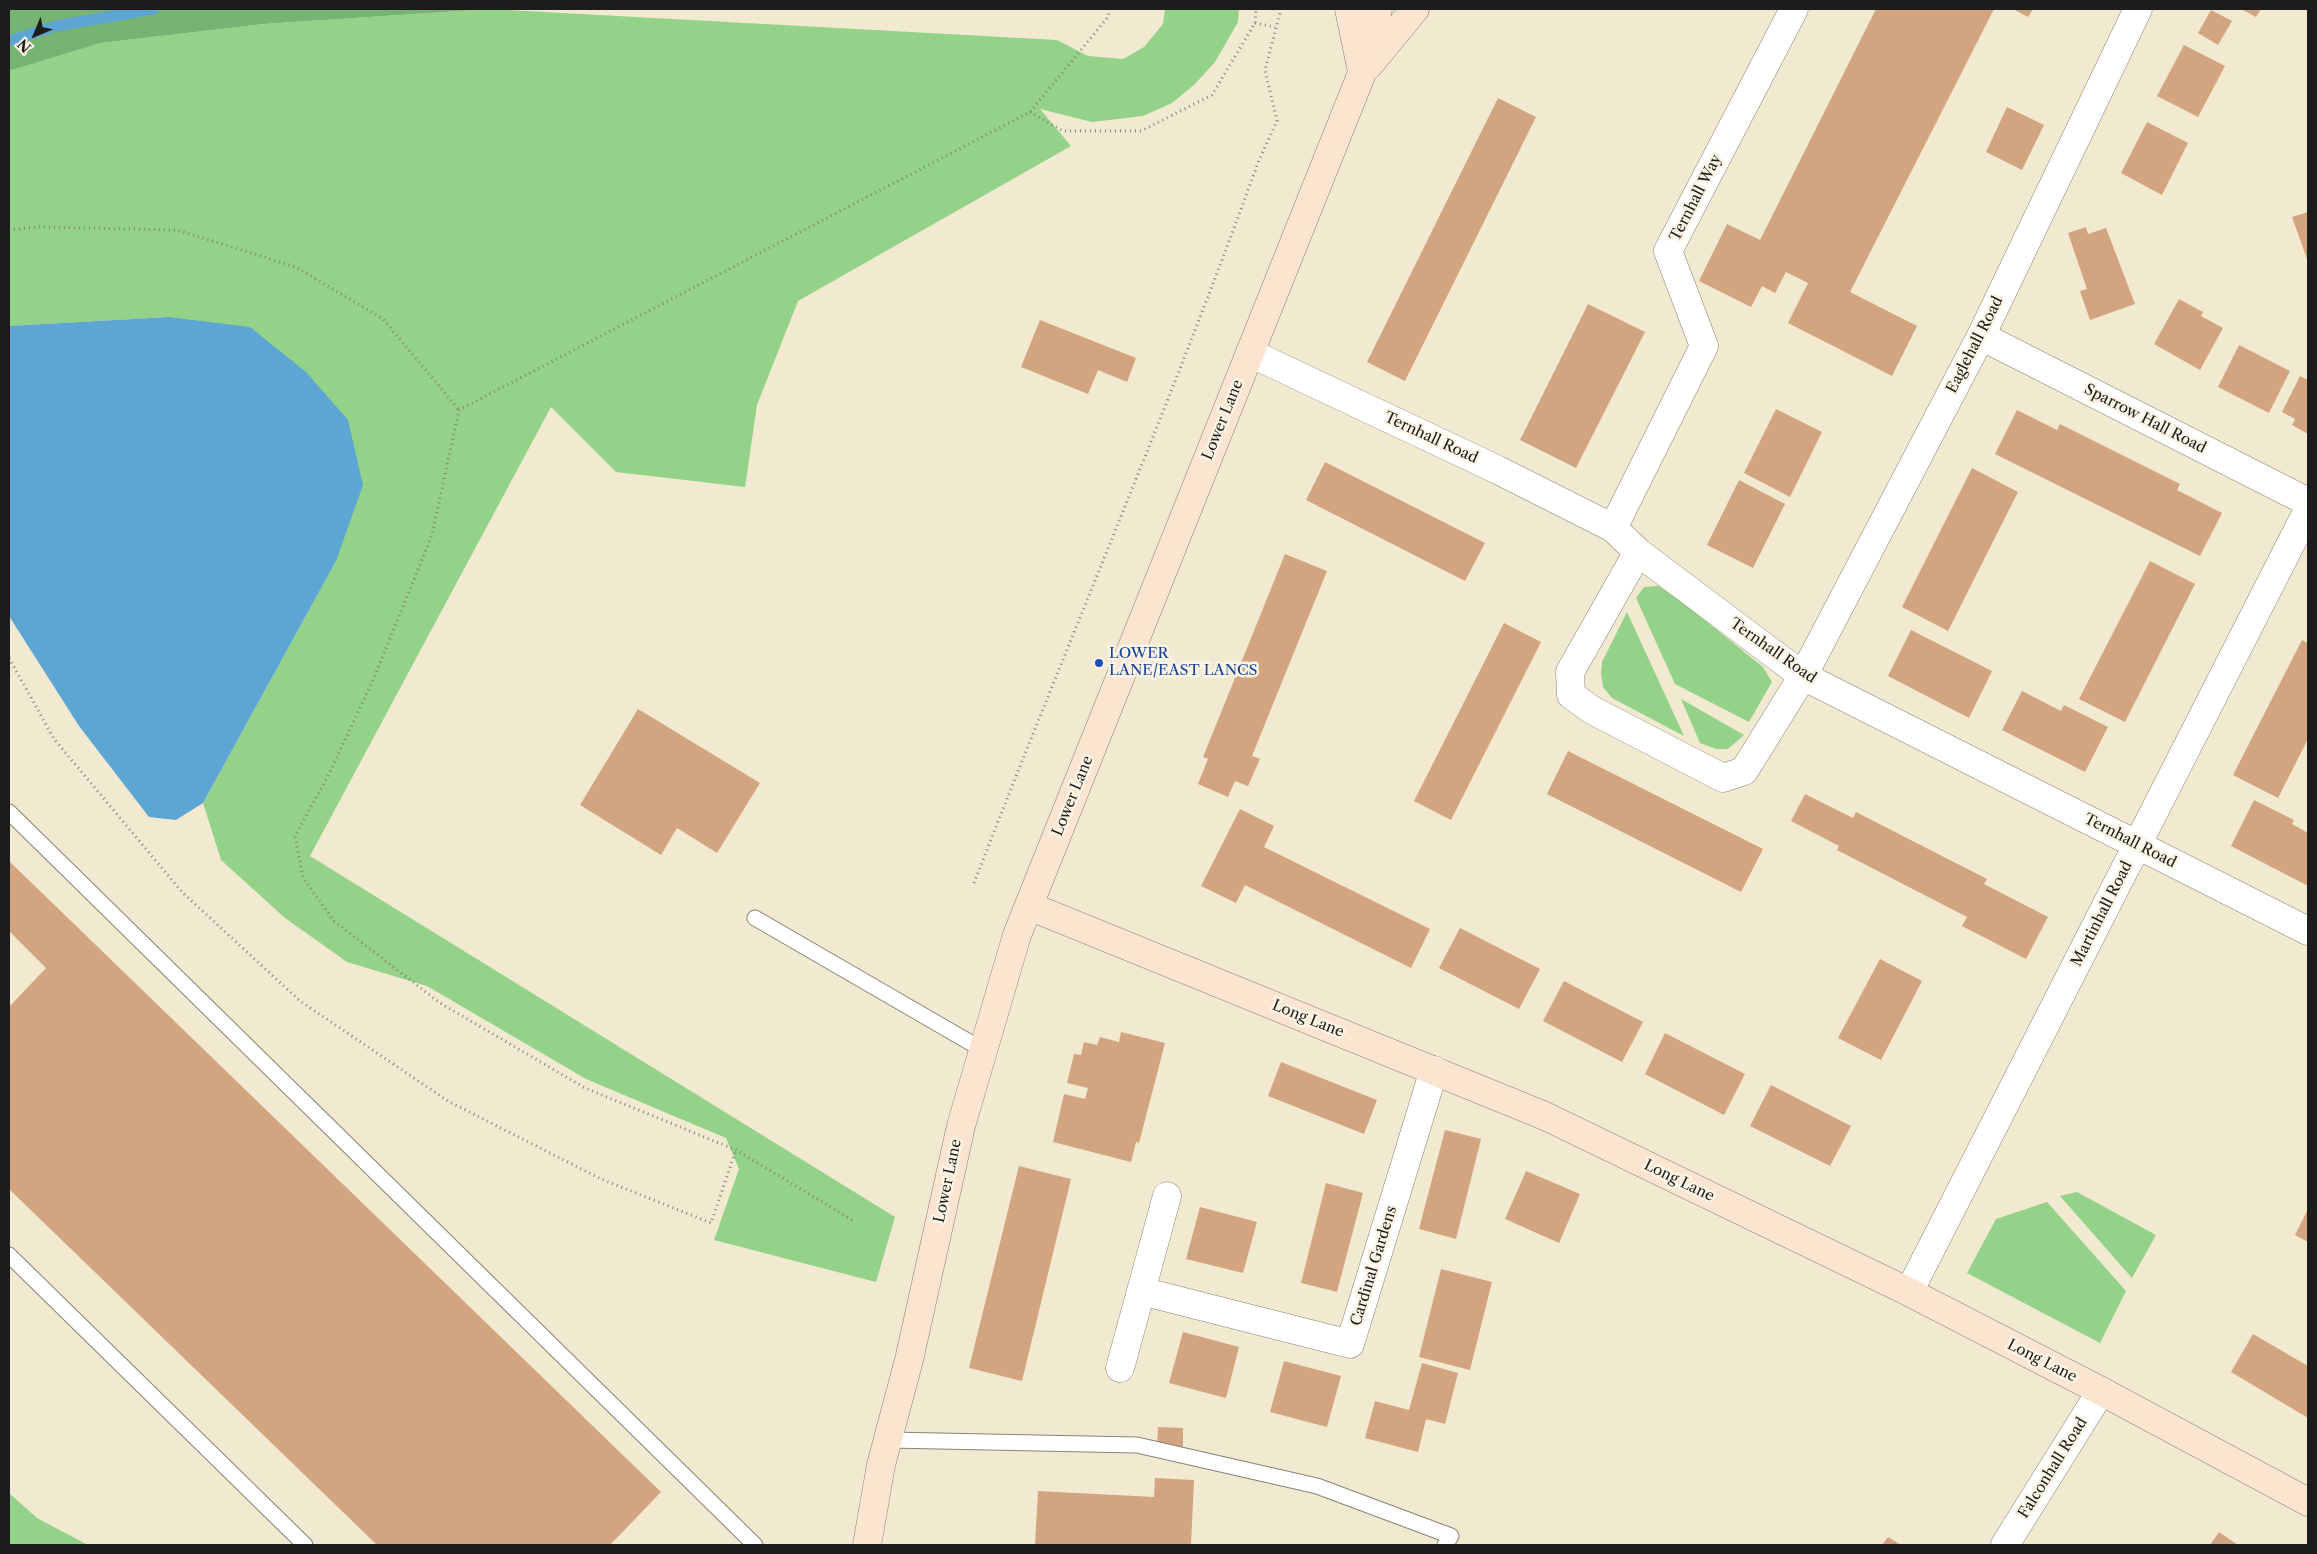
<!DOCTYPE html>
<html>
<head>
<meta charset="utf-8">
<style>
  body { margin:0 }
  #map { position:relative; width:2317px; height:1554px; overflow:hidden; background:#f1ead0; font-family:"Libre Caslon Text",serif }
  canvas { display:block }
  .frame { position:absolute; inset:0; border:10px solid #1c1c1c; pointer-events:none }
  .north { position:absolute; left:10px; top:10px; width:50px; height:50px; -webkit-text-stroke:4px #fcf5e5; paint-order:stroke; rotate:225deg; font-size:14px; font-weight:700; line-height:20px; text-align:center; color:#1c1c1c }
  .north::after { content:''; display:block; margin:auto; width:18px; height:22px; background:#1c1c1c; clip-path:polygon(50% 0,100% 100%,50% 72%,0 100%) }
</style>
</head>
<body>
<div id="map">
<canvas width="2317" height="1554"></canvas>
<div class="frame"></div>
<div class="north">N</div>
</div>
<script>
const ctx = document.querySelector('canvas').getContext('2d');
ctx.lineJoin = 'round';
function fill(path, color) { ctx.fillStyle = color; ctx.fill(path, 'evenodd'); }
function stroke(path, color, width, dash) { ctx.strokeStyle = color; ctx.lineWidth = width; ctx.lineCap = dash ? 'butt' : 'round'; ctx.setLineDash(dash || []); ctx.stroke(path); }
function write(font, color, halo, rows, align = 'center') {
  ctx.font = font + ' "Libre Caslon Text",serif'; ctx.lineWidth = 5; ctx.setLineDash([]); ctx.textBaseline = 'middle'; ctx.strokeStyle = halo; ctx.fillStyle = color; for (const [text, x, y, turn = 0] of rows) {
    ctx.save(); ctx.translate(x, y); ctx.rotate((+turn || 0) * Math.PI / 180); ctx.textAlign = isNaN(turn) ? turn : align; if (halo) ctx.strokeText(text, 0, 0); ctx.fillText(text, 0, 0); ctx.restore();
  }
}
fill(new Path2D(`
  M 490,9 L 1057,40 L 1088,56 L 1123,59 L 1144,47 L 1163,24 L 1165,9 L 1239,9 L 1238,22 L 1215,62 L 1194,85 L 1172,103 L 1143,116 L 1092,122 L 1040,109 L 1071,146 L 798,301 L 757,405 L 745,487 L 616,472 L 551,407 L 310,856 L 895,1217 L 876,1282 L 714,1240 L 739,1169 L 726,1138 L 586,1079 L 427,986 L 347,962 L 285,918 L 221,860 L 203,803 L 336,561 L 168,317 L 9,326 L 9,71 L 101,43 L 264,24 Z
  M 1658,586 L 1676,597 L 1763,667 L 1772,682 L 1749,722 L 1675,684 L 1636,598 L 1644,587 Z
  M 1627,612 L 1684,736 L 1612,698 L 1603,687 L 1601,674 L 1602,662 Z
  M 1681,699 L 1744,735 L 1728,749 L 1716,749 L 1700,743 Z
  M 2077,1192 L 2156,1235 L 2132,1278 L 2060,1196 Z
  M 2047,1202 L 2126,1291 L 2100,1343 L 1967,1273 L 1996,1219 Z
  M 9,1493 L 37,1518 L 88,1545 L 9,1545 Z`), '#93d288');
fill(new Path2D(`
  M 9,9 L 490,9 L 264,24 L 101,43 L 9,71 Z`), '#76b474');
fill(new Path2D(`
  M 168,317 L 250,327 L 306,372 L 348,420 L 363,485 L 336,561 L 203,803 L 176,820 L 149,817 L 79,726 L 9,616 L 9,326 Z`), '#5da6d4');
stroke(new Path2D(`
  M 9,41 L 56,26 L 153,9`), '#5da6d4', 11);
fill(new Path2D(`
  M 1876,9 L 1994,9 L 1850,292 L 1917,326 L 1892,376 L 1788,323 L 1808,283 L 1786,272 L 1775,293 L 1762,286 L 1751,307 L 1699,281 L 1727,224 L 1760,240 Z
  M 2013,9 L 2033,9 L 2028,17 Z
  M 2241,9 L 2261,9 L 2256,17 Z
  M 2211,10 L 2232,21 L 2218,45 L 2198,33 Z
  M 2184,45 L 2225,66 L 2198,117 L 2157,96 Z
  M 1498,98 L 1536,117 L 1405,381 L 1367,362 Z
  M 2007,107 L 2044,125 L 2022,170 L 1986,152 Z
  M 2147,122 L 2188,143 L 2162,195 L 2121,173 Z
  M 2308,212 L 2308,262 L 2292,217 Z
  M 2086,227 L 2088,234 L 2106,228 L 2135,304 L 2090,320 L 2080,291 L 2087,289 L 2068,233 Z
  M 2179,299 L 2203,312 L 2201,316 L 2223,328 L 2200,370 L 2154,344 Z
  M 1588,304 L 1645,332 L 1576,468 L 1520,440 Z
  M 1040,320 L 1136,358 L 1127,382 L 1098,370 L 1088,394 L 1021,367 Z
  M 2239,345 L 2290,371 L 2269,413 L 2218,387 Z
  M 2300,376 L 2308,380 L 2308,434 L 2292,425 L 2295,419 L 2282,412 Z
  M 1776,409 L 1822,432 L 1790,497 L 1744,473 Z
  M 2017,410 L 2057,430 L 2060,424 L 2180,484 L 2177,490 L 2222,513 L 2200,556 L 1995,454 Z
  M 1325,462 L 1485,543 L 1465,581 L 1306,500 Z
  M 1972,468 L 2018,492 L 1948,631 L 1902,607 Z
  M 1739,480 L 1785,504 L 1753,568 L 1707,545 Z
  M 1285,554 L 1327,571 L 1252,756 L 1260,759 L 1248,786 L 1235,781 L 1228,797 L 1198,784 L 1208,759 L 1203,757 Z
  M 2150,561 L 2195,584 L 2125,722 L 2079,699 Z
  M 1504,623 L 1541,642 L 1451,820 L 1414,801 Z
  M 1911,630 L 1992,671 L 1969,718 L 1888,676 Z
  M 2302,640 L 2308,643 L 2308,739 L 2278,798 L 2233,775 Z
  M 2022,691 L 2061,711 L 2064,705 L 2108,727 L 2085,772 L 2002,730 Z
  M 638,709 L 760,783 L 717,853 L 677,828 L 661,855 L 580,805 Z
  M 1568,751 L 1763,849 L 1741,892 L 1547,794 Z
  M 1805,794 L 1853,818 L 1856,812 L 1987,879 L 1984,884 L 2048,917 L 2026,959 L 1962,926 L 1967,917 L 1837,850 L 1839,846 L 1791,821 Z
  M 2254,800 L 2294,820 L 2292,824 L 2308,833 L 2308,886 L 2231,846 Z
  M 1240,809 L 1274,826 L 1264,847 L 1430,929 L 1411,968 L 1245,885 L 1236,903 L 1201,886 Z
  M 9,861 L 661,1492 L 610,1545 L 377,1545 L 9,1189 L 9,1007 L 46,968 L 9,931 Z
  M 1460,928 L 1540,969 L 1519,1009 L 1439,968 Z
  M 1880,959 L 1922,981 L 1881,1060 L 1838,1038 Z
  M 1564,981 L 1643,1022 L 1622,1062 L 1543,1021 Z
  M 1121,1032 L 1165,1043 L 1139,1143 L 1136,1142 L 1131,1162 L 1053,1142 L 1064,1094 L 1085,1099 L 1088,1088 L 1067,1083 L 1074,1054 L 1081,1055 L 1084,1042 L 1097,1045 L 1100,1037 L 1119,1042 Z
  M 1665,1033 L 1745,1074 L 1724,1115 L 1645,1074 Z
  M 1281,1062 L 1377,1100 L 1364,1134 L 1268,1096 Z
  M 1771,1085 L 1851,1126 L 1830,1166 L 1750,1126 Z
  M 1445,1130 L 1481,1139 L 1456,1239 L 1419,1229 Z
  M 1019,1166 L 1071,1179 L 1022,1381 L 969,1368 Z
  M 1526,1171 L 1580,1194 L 1559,1243 L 1505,1219 Z
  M 1326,1183 L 1363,1193 L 1337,1292 L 1301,1283 Z
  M 1200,1207 L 1257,1222 L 1243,1273 L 1186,1259 Z
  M 2308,1209 L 2308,1242 L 2295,1235 Z
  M 1441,1269 L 1492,1282 L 1470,1370 L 1419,1357 Z
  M 1183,1332 L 1239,1347 L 1226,1398 L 1169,1383 Z
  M 2253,1334 L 2308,1366 L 2308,1418 L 2231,1372 Z
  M 1284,1361 L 1341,1376 L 1327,1427 L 1270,1412 Z
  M 1422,1363 L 1458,1373 L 1445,1424 L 1426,1419 L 1418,1452 L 1365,1438 L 1375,1401 L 1409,1410 Z
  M 1158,1427 L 1183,1428 L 1183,1448 L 1157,1447 Z
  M 1155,1478 L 1194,1480 L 1191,1545 L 1035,1545 L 1038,1491 L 1154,1497 Z
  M 2219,1532 L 2238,1545 L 2210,1545 Z
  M 1888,1537 L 1901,1545 L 1882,1545 Z`), '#d2a580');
const lane = new Path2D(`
  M 9,812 L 755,1545
  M 755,918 L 983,1050
  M 9,1255 L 305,1545
  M 889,1440 L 1137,1445 L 1317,1486 L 1451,1536 L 1445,1545`);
const street = new Path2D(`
  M 1981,336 L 2308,502
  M 1250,353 L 1498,470 L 1613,528 L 1638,552 L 1803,676 L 2308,931
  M 1613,528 L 1704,346 L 1668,251 L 1794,9
  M 1638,552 L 1570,672 L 1571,695 L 1592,710 L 1723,778 L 1744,771 L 1803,676 L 1981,336 L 2138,9
  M 1141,1291 L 1350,1344 L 1434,1070
  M 1909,1292 L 2308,510
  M 1120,1368 L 1167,1196
  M 2005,1545 L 2101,1391`);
const secondary = new Path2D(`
  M 1349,9 L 1361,67
  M 1368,66 L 1415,9
  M 1029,906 L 1545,1116 L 1909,1292 L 2101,1391 L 2308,1502
  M 867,1545 L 881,1465 L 909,1360 L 961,1126 L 1017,935 L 1362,73 L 1378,9`);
stroke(lane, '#868376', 17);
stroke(street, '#868376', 29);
stroke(secondary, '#868376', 29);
stroke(new Path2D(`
  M 1255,23 L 1275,27
  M 1030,112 L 1063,131 L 1141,131 L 1212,95 L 1255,23 L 1256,9
  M 9,230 L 38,227 L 177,230 L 296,267 L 383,319 L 459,410
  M 9,658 L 54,739 L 182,892 L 300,1001 L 448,1101 L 601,1179 L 711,1223 L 736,1150
  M 974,883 C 1068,641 1171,403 1259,160 L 1277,121 L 1265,70 L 1281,9
  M 852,1220 L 736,1150 L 585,1088 L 440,1003 L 334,921 L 303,878 L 295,836 L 328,776 L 373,680 L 432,535 L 459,410 L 1030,112 L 1108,17 L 1109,9`), '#868376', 3, [1, 4]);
stroke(lane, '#fff', 15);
stroke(street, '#fff', 28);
stroke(secondary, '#fce5d0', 28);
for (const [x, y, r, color] of [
  [1099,663,5,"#1a4fb4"]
]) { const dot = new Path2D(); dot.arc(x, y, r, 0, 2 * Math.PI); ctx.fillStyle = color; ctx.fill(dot); stroke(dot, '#fcf5e5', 2); }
write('15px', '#1c1c1c', '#fcf5e5', [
  ["Ternhall Way",1696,198,-63],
  ["Eaglehall Road",1975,345,-63],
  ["Sparrow Hall Road",2145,419,27],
  ["Lower Lane",1223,420,-68],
  ["Ternhall Road",1431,438,25],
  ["Ternhall Road",1773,651,35],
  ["Lower Lane",1073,796,-68],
  ["Ternhall Road",2130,841,27],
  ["Martinhall Road",2102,914,-63],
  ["Long Lane",1308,1019,22],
  ["Lower Lane",948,1181,-78],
  ["Long Lane",1679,1181,26],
  ["Cardinal Gardens",1374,1266,-73],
  ["Long Lane",2042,1361,27],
  ["Falconhall Road",2053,1468,-58]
]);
write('15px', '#164399', '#fcf5e5', [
  ["LOWER",1109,654],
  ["LANE/EAST LANCS",1109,671]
], 'left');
</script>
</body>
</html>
